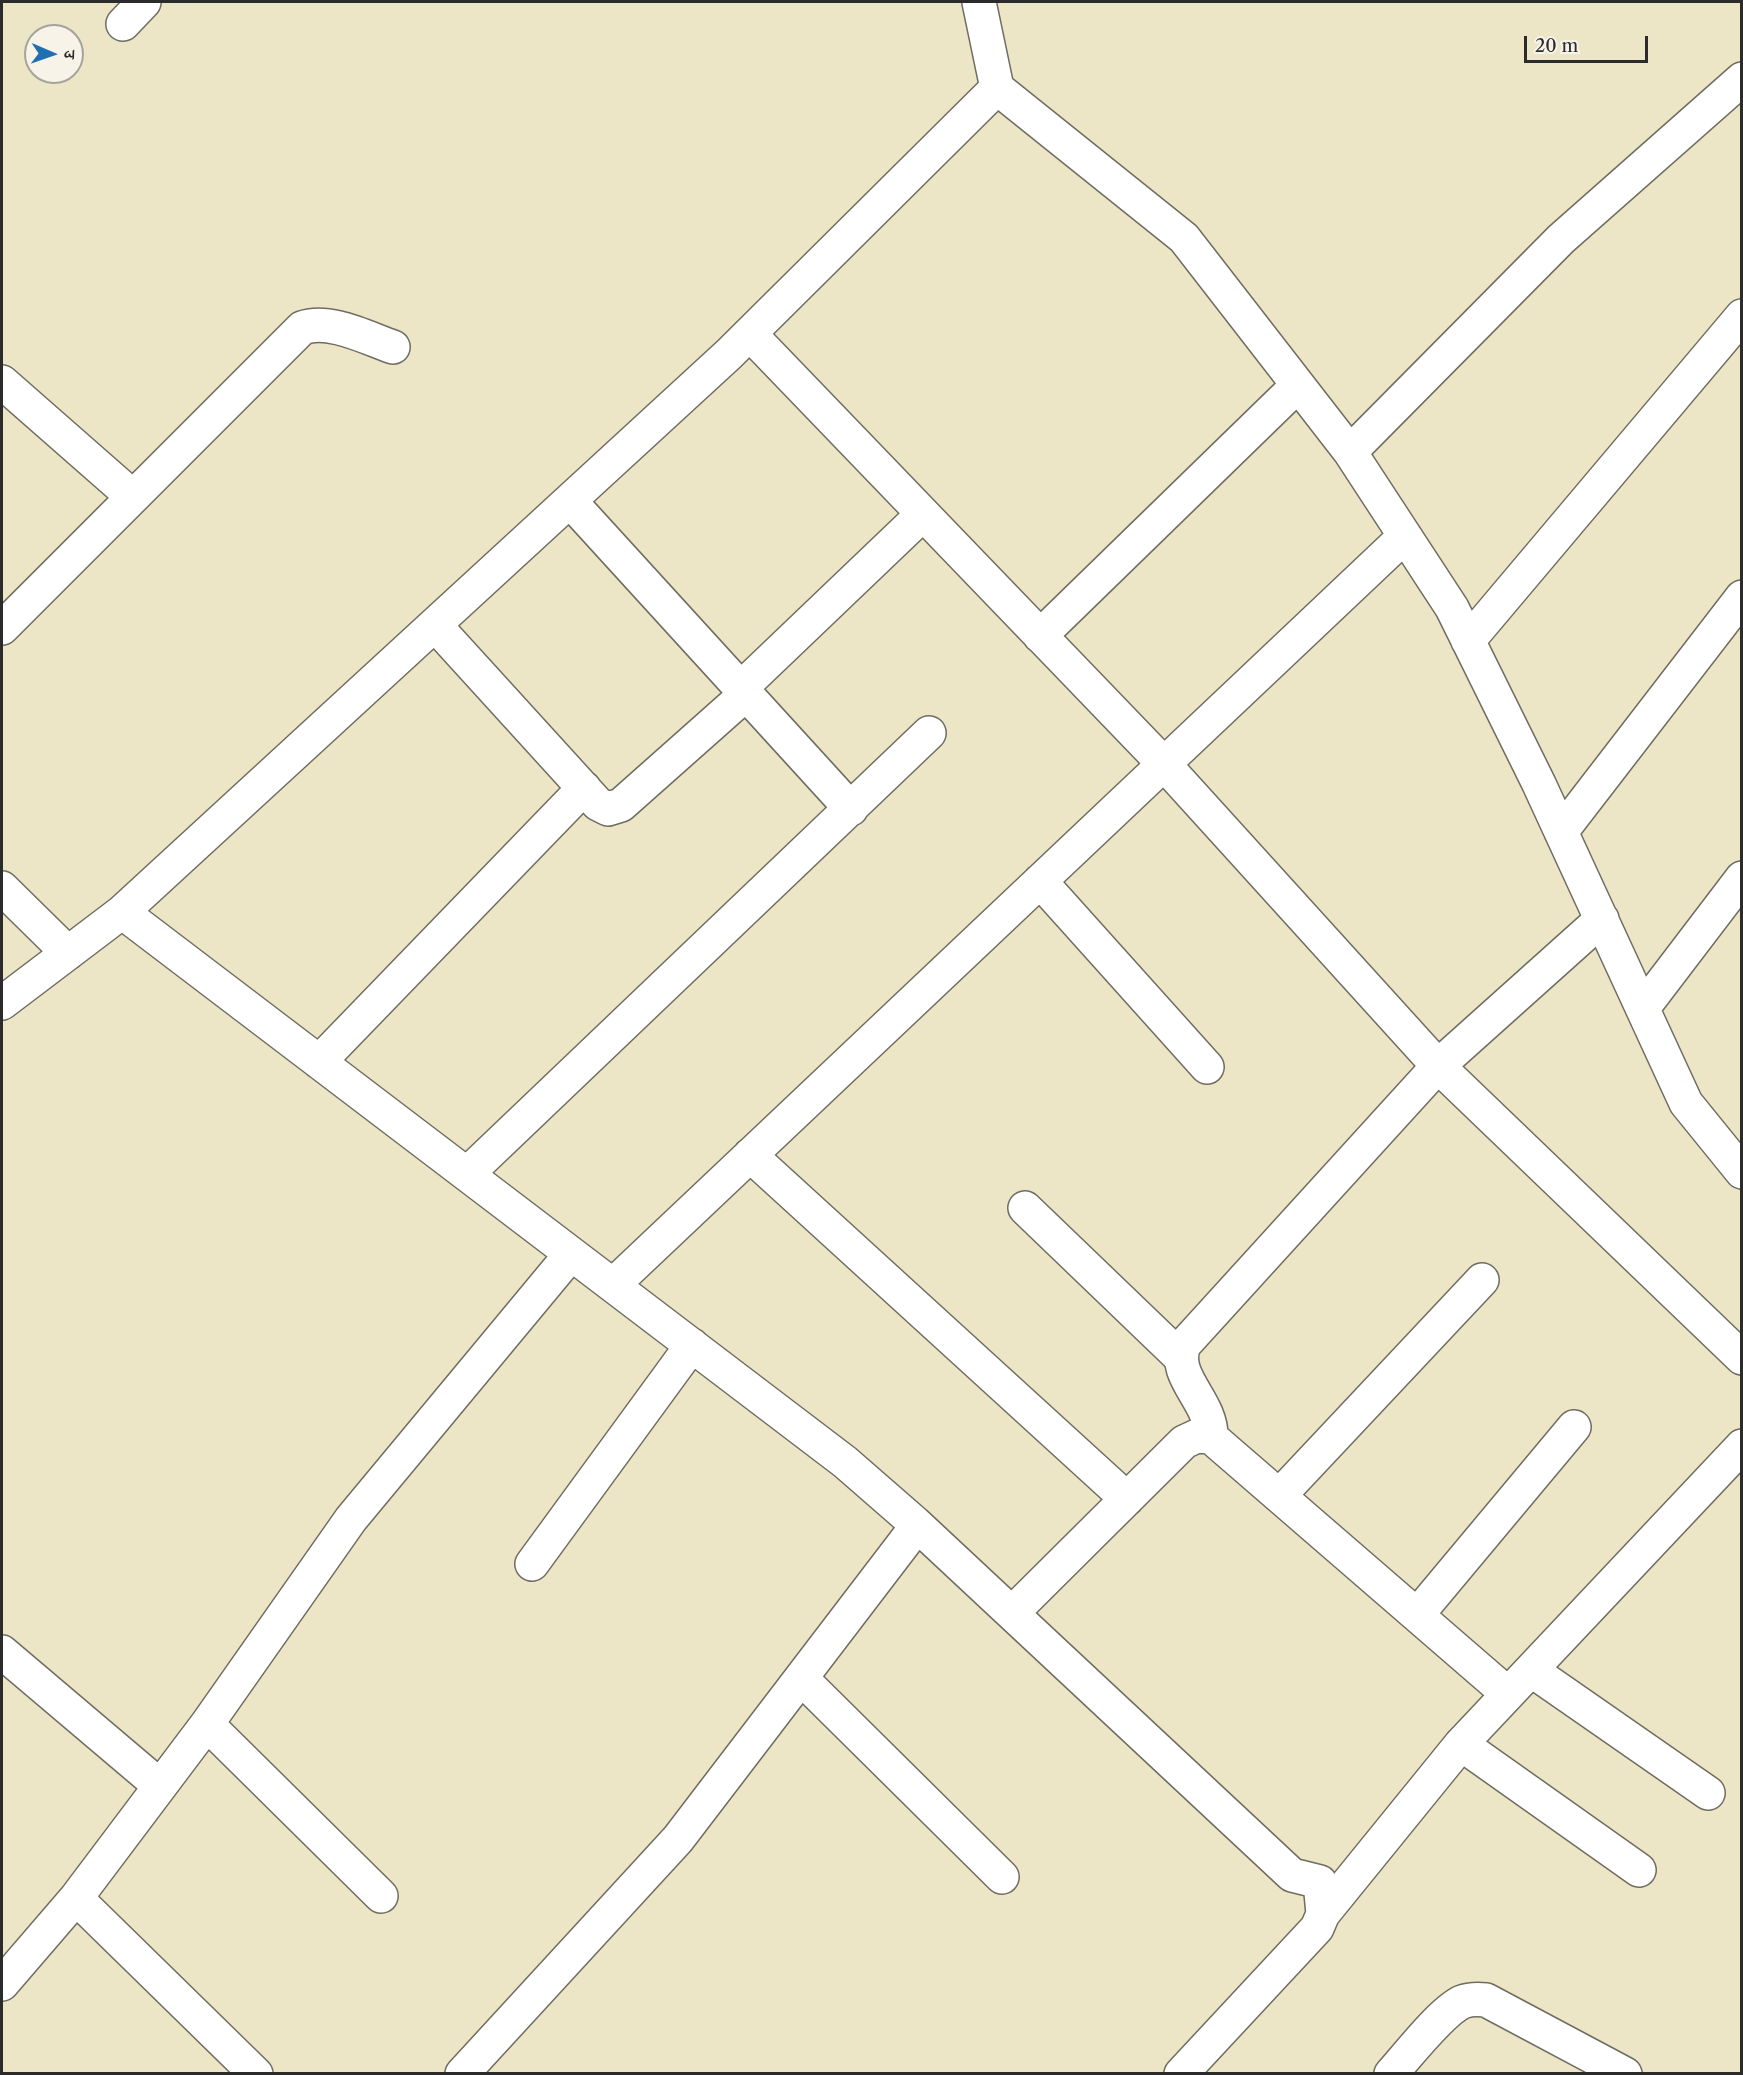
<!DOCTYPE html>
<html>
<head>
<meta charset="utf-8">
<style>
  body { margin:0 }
  #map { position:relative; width:1743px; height:2075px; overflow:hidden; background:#ece5c6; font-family:"Libre Caslon Text","Noto Serif Devanagari",serif }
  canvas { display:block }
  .frame { position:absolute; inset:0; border:3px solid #2b2b2b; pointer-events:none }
  .north { position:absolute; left:24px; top:24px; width:60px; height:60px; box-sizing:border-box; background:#f7f3e8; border:2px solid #a5a39c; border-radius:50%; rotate:92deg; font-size:16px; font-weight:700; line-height:24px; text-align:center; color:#2b2b2b }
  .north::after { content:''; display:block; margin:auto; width:21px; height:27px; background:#1f6fb2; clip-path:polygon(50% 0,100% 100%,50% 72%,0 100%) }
  .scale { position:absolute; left:1524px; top:36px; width:124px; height:27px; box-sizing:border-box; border:3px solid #2b2b2b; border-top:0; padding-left:8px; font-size:18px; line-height:21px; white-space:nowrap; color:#2b2b2b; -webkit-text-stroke:4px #f7f3e8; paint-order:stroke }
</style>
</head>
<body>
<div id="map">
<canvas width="1743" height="2075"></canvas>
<div class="frame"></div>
<div class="north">उ</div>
<div class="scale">20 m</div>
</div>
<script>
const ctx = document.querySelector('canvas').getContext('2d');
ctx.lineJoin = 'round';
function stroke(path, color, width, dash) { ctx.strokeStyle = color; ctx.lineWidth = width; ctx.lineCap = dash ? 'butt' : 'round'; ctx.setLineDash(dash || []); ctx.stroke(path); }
const minor = new Path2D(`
  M 979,2 L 997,88
  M 123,24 L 144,2
  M 750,334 L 1164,764 L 1438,1066 L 1742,1358
  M 2,382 L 133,497
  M 1350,452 L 1561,239 L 1742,79
  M 570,501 L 851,809
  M 435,625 L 598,804 L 608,809 L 621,805 L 746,694
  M 2,628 L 302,328 C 329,318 367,338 393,347
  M 1040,636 L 1298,385
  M 1468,641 L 1742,316
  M 741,688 L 923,514
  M 1561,832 L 1742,597
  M 1040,881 L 1207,1067
  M 2,888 L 68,953
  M 122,912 L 845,1462 L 915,1523 L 1292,1875 L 1320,1882 L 1323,1914 L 1461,1744 L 1742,1446
  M 2,1003 L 122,912 L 729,354 L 997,88 L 1184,238 L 1350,452 L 1452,608 L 1539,784 L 1686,1103 L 1742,1172
  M 1643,1008 L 1742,878
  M 319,1062 L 584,788
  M 750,1155 L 1127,1499
  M 467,1174 L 929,733
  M 1025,1208 L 1179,1356
  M 613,1285 L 1405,536
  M 1211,1437 C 1212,1401 1171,1377 1184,1345 L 1438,1066 L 1602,919
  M 1279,1496 L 1482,1280
  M 532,1564 L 692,1345
  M 1012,1613 L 1184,1442 L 1197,1436 L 1211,1437 L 1508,1694
  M 1417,1615 L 1574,1427
  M 2,1652 L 160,1786
  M 1531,1670 L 1708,1793
  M 801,1678 L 1002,1877
  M 207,1724 L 381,1896
  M 1461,1744 L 1639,1870
  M 76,1898 L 256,2074
  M 2,1984 L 76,1898 L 207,1724 L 351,1519 L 571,1254
  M 462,2074 L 678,1839 L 917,1526
  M 1181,2074 L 1317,1928 L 1323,1914
  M 1391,2074 C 1408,2055 1441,2012 1462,2002 C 1470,1999 1477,1999 1486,2000 L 1625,2074`);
stroke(minor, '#6f6c61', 36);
stroke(minor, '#fff', 33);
</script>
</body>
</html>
